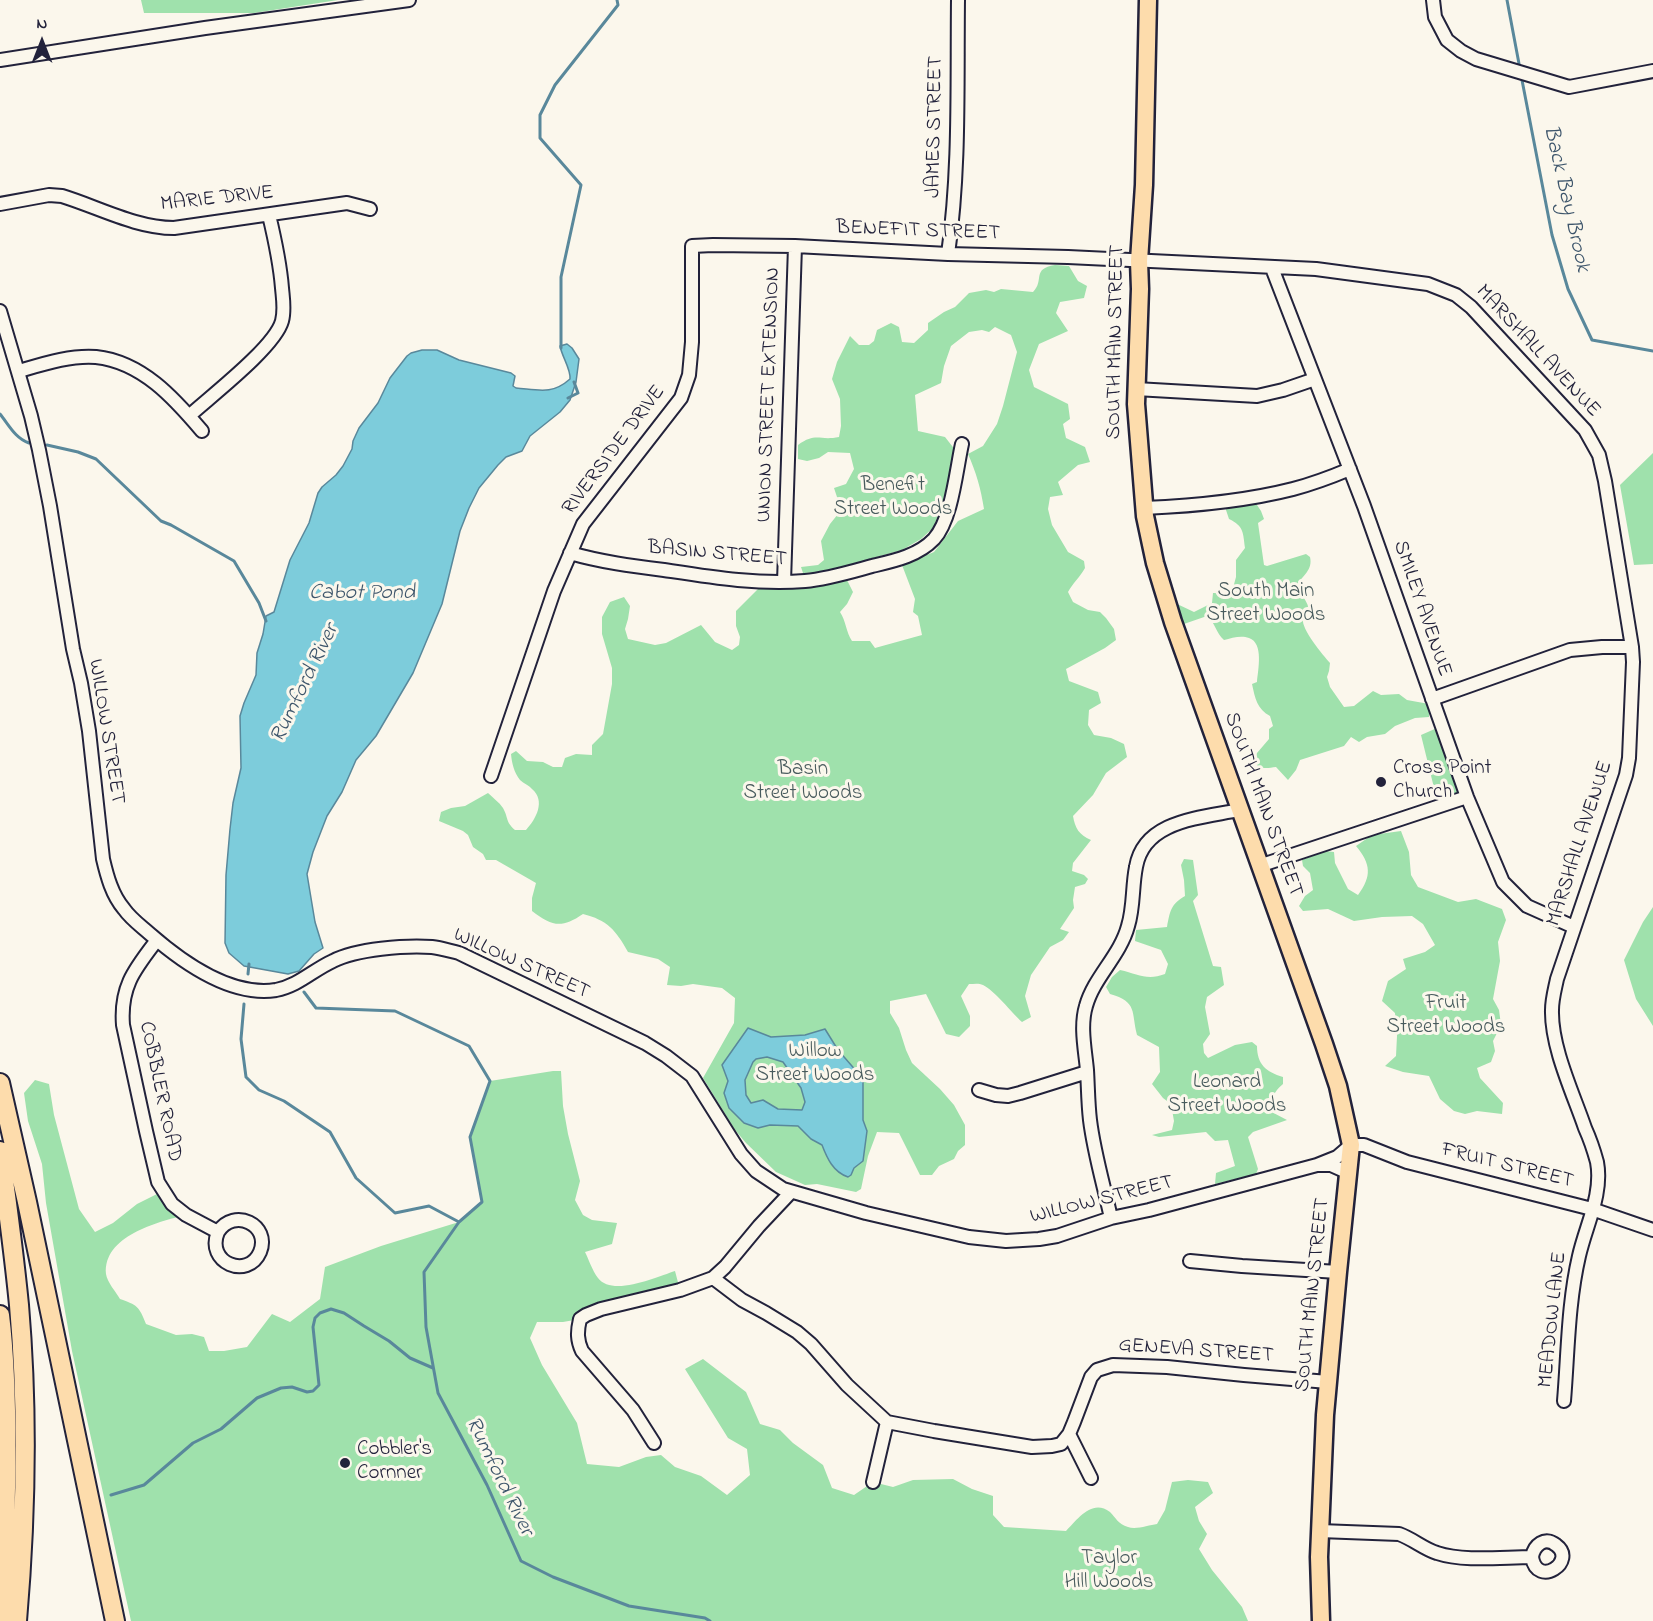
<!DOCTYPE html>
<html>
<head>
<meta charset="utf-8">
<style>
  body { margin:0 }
  #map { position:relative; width:1653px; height:1621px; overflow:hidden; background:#fbf7ec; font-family:"Indie Flower",sans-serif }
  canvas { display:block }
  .north { position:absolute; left:12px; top:12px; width:60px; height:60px; -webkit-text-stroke:4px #fbf7ec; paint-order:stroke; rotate:0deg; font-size:16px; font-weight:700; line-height:24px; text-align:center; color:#22223b }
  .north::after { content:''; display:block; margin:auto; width:21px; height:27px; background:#22223b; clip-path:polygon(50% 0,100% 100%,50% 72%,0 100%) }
</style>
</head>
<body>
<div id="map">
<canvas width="1653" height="1621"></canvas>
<div class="north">N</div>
</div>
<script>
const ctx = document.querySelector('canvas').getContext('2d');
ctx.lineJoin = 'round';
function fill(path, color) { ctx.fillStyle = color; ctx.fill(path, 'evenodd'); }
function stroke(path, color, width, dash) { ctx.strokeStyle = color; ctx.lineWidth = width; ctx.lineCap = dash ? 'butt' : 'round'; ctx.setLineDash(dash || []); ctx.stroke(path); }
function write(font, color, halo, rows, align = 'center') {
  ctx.font = font + ' "Indie Flower",sans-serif'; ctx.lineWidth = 6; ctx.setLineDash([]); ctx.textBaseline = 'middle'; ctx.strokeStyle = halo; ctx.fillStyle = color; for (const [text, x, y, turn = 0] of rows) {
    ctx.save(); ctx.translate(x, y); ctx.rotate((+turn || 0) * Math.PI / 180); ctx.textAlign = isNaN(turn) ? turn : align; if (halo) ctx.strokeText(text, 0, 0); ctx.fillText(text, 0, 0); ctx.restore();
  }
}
fill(new Path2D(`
  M 141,0 L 338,0 L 254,13 L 144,13 Z
  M 1055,265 L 1069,266 L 1078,281 L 1087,286 L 1084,298 L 1060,302 L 1056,313 L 1068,331 L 1039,344 L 1029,370 L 1034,387 L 1068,404 L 1070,419 L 1063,424 L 1066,438 L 1085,447 L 1090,462 L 1078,465 L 1058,482 L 1063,495 L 1050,497 L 1048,509 L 1052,525 L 1068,552 L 1084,561 L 1085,568 C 1080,577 1073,583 1068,592 L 1073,602 L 1088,610 L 1100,612 L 1106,618 L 1114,629 L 1116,640 L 1105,648 L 1066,669 L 1069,681 L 1098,692 L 1101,703 L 1089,710 L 1088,725 L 1094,735 L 1111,738 L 1124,744 L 1127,757 L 1106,773 L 1093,795 L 1073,816 C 1075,828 1079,835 1091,840 L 1073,863 L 1072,871 L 1084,875 L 1088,879 L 1085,884 L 1075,887 L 1073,900 L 1074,908 L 1060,929 L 1069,932 L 1063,940 L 1050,947 L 1031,975 L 1025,996 L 1031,1017 L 1022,1022 C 1012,1013 994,990 983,985 C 979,983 974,984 969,984 L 961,996 L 970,1016 L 970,1026 L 959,1037 L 946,1034 L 926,994 L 890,1001 L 890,1013 L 899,1028 L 906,1050 L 912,1063 L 940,1089 L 954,1105 L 965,1125 L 965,1145 L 958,1151 L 954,1159 L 939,1166 L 932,1175 L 920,1175 L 899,1133 L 877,1132 L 868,1156 L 861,1189 L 856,1192 L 817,1184 L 805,1185 L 776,1172 L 746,1143 L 735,1130 L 703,1078 L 734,1023 L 735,998 L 722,988 L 693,984 L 681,986 L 667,985 L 670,967 L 658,959 L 628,952 C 616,930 607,920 583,914 C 561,929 552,926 532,911 L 532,898 L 536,883 L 496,860 L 486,860 L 483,854 L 473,847 L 468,835 L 463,831 L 439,821 L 441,812 L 451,808 L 465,806 L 488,793 C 493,798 499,802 503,808 C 509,819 505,821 515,830 L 526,830 C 536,819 546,801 532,789 C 529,785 524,784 520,780 C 514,772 512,764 511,754 L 516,751 L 527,761 L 543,762 L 553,767 L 562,767 L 565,758 L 576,754 L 592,755 L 592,745 L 603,734 L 612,684 L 612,668 L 602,634 L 602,617 L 610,602 L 624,597 L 630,606 L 628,619 L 625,629 L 628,639 L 655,645 L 666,643 L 701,625 L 715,642 L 732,650 L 739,645 L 740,637 L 736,626 L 736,611 L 759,588 L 809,588 L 847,580 L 853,592 L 847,604 L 840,612 C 846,621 846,632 852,641 L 870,641 L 875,648 L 922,635 L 918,616 L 913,612 L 915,599 L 902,565 L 934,552 L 958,521 L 984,509 C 981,489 976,472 968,454 L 983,446 L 997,424 L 1003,406 L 1017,352 L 1011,335 L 995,327 L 989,332 L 982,330 L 969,332 L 951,346 L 944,366 L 941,383 L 915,395 L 918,431 L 945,437 L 956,451 L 950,478 L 934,527 L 921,539 L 902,550 L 823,572 L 803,573 L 801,567 L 818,565 L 824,560 L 821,541 L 830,524 L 838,514 L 838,500 L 834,488 L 846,484 L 854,469 L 850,453 L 828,452 L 819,458 L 807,461 L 798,459 L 798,445 C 816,432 819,441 839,437 L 841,426 L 840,399 L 832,379 L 837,362 L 850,336 L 859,345 L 869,345 L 874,341 L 877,330 L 891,323 L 899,327 L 902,342 L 914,343 L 928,330 L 928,323 L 944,312 L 955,307 L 969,293 L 986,290 L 994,292 L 1001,289 L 1033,292 C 1045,280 1031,269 1055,265 Z
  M 1653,453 L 1653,564 L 1634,565 L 1620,485 Z
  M 1255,502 L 1261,511 L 1264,519 L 1258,523 L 1264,565 L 1267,566 L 1306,554 L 1310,557 C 1313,570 1303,575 1297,585 C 1301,594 1307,601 1310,611 C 1309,612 1304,618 1303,619 C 1301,629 1323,655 1330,663 L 1329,671 L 1327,677 L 1330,687 L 1344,707 L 1354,706 L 1373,691 L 1381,695 L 1399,694 L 1407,700 L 1429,704 L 1429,717 L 1415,718 L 1395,726 L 1385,734 L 1367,737 L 1359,742 L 1351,737 L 1344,746 L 1300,760 L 1296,770 L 1288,780 L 1276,767 C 1267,768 1260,770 1254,762 L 1257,753 L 1269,739 L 1269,729 L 1273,726 L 1270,716 C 1257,709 1255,698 1252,684 L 1257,682 C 1258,670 1264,643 1249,638 C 1241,635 1232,638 1224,640 C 1216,633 1215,622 1207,616 L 1181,625 L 1175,603 L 1194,612 L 1212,603 L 1213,593 L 1224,593 L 1233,588 L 1236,577 L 1236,560 L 1245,548 C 1243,533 1244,526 1229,519 L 1225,507 Z
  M 1437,728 L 1461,796 L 1438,804 L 1421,735 Z
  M 1401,831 L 1409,852 L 1411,875 L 1418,887 L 1458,902 L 1476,899 L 1502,909 L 1506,920 L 1498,942 L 1500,961 L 1493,999 L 1499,1010 L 1501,1025 L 1493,1041 L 1495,1051 L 1491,1062 L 1477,1068 L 1480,1078 L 1503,1103 L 1502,1114 L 1477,1111 L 1465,1114 L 1454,1111 L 1440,1099 L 1429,1076 L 1403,1072 L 1385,1066 L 1396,1056 L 1397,1036 L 1395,1013 L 1382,1001 L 1388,981 L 1406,969 L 1403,959 L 1425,952 L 1435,945 L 1423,924 L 1412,916 L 1382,917 L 1354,921 L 1328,909 L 1303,911 L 1299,906 L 1305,896 L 1313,890 L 1310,873 L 1303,866 L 1302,860 L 1325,851 L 1334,852 L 1335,863 L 1348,889 L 1358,895 C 1372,876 1371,864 1356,846 L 1372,835 Z
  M 1184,859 L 1193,860 L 1198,895 L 1193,901 L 1213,966 L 1221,967 L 1224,985 L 1207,997 L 1205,1007 L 1210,1034 L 1203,1044 L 1204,1053 L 1208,1058 L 1235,1045 L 1252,1042 L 1257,1046 C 1257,1064 1266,1072 1283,1077 L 1283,1084 C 1272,1093 1274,1099 1266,1109 L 1287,1120 L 1253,1132 L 1248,1137 L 1258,1169 L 1256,1174 L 1215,1184 L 1216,1173 L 1235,1166 L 1228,1140 L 1215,1141 L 1206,1132 L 1159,1137 L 1152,1135 L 1172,1130 L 1174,1121 L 1171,1104 L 1163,1098 L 1152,1084 L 1160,1072 L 1159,1047 L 1137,1035 C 1131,1012 1138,1002 1110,994 L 1106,987 L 1112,977 L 1120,970 C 1138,974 1147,981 1165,974 L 1168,964 L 1161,950 L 1135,941 L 1136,930 L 1167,927 C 1170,911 1171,904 1185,896 L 1184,880 L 1181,865 Z
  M 1653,907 L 1653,1026 L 1636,999 L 1624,960 L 1643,922 Z
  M 553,1071 L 561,1071 L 563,1106 L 568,1134 L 580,1181 L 575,1200 L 583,1215 L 592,1220 L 617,1223 L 612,1244 L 585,1252 C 589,1260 592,1270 598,1278 C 612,1297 657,1277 675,1271 L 680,1290 L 580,1319 L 563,1322 L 537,1322 L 530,1338 L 542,1365 L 577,1423 L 587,1464 L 619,1467 L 646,1457 L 661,1455 L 675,1467 L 701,1476 L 727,1495 L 750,1475 L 747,1449 L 728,1438 L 685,1369 L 703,1359 L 746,1392 L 760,1424 L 780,1430 L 793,1443 L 823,1465 L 832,1488 L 854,1495 L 873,1482 L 893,1487 L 913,1480 L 953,1479 L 972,1489 L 993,1496 L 993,1515 L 1004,1527 L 1066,1531 C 1077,1520 1092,1498 1110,1512 C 1116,1518 1118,1524 1128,1527 C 1136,1530 1149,1525 1157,1524 L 1165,1510 L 1172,1482 L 1188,1480 L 1208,1482 L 1213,1493 L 1195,1507 L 1199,1521 L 1207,1534 L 1199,1549 L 1212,1570 L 1242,1607 L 1248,1621 L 131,1621 L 72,1351 L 46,1203 L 42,1164 L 28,1121 L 24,1093 L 35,1080 L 49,1084 L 54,1115 L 79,1209 L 95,1232 L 113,1223 L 137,1204 L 163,1191 L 186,1215 C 157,1222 103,1236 106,1274 C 107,1282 116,1292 120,1299 C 137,1305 139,1306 146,1324 L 176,1335 L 192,1334 L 204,1337 L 209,1351 L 224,1351 L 247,1347 L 272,1314 L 290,1322 L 320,1299 L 325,1267 L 381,1246 L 459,1222 L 482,1202 L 470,1137 L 490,1081 Z`), '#9fe1ac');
const water = new Path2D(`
  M 567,344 L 572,348 L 579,359 L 576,382 L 570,400 L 560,412 L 530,436 L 522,451 L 506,457 L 498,465 L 479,488 L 469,508 L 460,531 L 442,604 L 413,673 L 376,736 L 356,760 L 342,792 L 327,816 L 313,852 L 307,874 L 315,922 L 323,948 L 314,954 L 299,971 L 288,974 L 244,966 L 229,953 L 225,943 L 226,875 L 230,829 L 233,803 L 241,768 L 240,716 L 244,703 L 256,675 L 257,653 L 263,634 L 266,616 L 274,612 L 290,560 L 309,523 L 318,493 L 322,487 L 336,475 L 343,466 L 352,449 L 353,441 L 359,428 L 378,403 L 390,378 L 407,356 L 411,353 L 422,350 L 437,350 L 459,360 L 511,373 L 515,376 L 513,386 L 516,388 C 539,390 552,395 570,379 C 571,369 562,357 560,346 Z
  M 748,1028 L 771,1037 L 805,1035 L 825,1029 L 838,1050 L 858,1073 L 863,1082 L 863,1120 L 867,1131 L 863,1161 L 854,1168 L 851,1175 L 848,1177 C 833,1172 827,1158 822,1145 L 811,1139 L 798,1126 L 770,1125 L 758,1128 L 744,1123 L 729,1108 L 724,1093 L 728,1081 L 722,1065 ZM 767,1057 L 783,1062 L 801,1088 L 805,1102 L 802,1110 L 778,1109 L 763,1100 L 751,1103 L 746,1095 L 745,1080 L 753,1062 L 756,1059 Z`);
fill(water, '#7dccdb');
stroke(water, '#59889b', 1.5);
stroke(new Path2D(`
  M 1507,0 L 1520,69
  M 1521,75 L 1552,235 L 1568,289 L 1592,340 L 1653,351
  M 561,348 L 561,277 L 581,185 L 540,138 L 540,115 L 555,85 L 618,5 L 617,0
  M 568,398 L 578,393 L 574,382
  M 0,414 C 9,425 15,438 29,443
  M 47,445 L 78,452 L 96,459 L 161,521 L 171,525 L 234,561 L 259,603 L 266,621
  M 248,974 L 249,964
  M 304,992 L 316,1008 L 395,1011 L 469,1046 L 490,1081 L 470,1137 L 482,1202 L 459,1222 L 424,1272 L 426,1327 L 438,1393 L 487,1485 L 521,1561 L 553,1577 L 629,1606 L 705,1618 L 710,1621
  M 244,1004 L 241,1039 L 246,1077 L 259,1090 L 284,1101 L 330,1132 L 356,1178 L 395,1213 L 429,1206 L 459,1222
  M 111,1495 L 144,1485 L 193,1443 L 221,1429 L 257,1398 L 281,1388 L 292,1387 L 307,1392 L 313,1391 L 319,1385 L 313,1327 L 315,1318 L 320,1313 L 331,1309 L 344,1313 L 364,1326 L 389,1341 L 410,1358 L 433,1368`), '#59889b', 3);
const minor = new Path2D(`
  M 1433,0 L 1435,17 L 1447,40 L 1461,51 L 1476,59 L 1569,87 L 1653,71
  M 0,60 L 205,28 L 409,0
  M 0,204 L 49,195 L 62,196 C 98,207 136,228 174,228 L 347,203 L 370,209
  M 948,254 C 960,170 957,85 958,0
  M 1272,268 L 1364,506 L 1467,797 L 1503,882 L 1527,906 L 1574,927
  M 0,311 L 31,416 L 39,450 L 50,506 L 73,649 L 81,683 L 89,731 L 103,859 C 107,876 112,895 124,909 C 131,919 141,926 150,934 C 182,962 231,997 276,990 C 298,986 313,970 333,961 C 356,949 406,945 432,947 C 441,948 450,951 459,953 L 645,1043 L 666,1056 L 692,1076 L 741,1154 L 756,1171 L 783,1189 L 866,1213 L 969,1237 L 1006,1241 L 1039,1239 L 1057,1236 L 1111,1218 L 1149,1210 L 1317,1165
  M 19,371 C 43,364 70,355 96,357 C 142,362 174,398 202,431
  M 1136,389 L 1257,396 L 1283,390 L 1315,379
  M 189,416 C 211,396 275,347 282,321 C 285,310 283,299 282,288 C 280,263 275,240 269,215
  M 1144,508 C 1192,506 1246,501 1293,489 C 1312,484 1331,477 1350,469
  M 570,553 C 601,562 632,566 664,570 C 710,577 758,585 805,581 C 827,579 850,572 872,566 C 893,561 918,556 934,539 C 952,519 956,471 962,444
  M 784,582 L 795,246
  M 1432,699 L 1570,650 L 1602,647 L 1632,647
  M 491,776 L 554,591 L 583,524 L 681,398 L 689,375 L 692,342 L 692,246 L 713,245 L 795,246 L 948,254 L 1068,257 L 1316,269 L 1428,284 L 1456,295 L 1471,307 L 1585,430 L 1599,455 L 1605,481 L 1632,647 L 1633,662 L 1629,758 L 1626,775 L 1557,979 C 1555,989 1552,999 1552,1010 C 1551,1047 1573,1093 1585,1128 C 1590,1139 1594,1151 1597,1162 C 1603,1194 1586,1225 1579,1256 C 1568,1303 1568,1353 1564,1401
  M 1259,866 L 1467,797
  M 157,940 C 135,969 120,986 123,1025 L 146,1131 L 158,1182 L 172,1204 L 186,1215 L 218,1232 C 234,1207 271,1225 260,1252 C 248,1280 205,1263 218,1232
  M 979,1090 L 996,1095 L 1008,1096 L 1020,1093 L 1087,1072
  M 1349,1173 L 1331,1165 L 1317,1165 L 1337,1157 L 1351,1145 L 1364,1145 L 1407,1162 L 1592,1209 L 1653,1230
  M 1111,1218 C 1104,1186 1094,1153 1090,1120 C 1088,1103 1088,1086 1087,1070 C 1085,1049 1080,1026 1086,1006 C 1094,977 1120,956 1128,926 C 1134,907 1132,887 1136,867 C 1144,820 1201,818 1239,810
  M 1190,1261 L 1242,1266 L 1338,1272
  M 713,1278 L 742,1300 L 766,1313 L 797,1332 L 811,1344 L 847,1385 L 887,1422 L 934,1431 L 1032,1447 L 1052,1446 L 1061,1444 L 1069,1434 L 1074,1422 L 1091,1377 L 1097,1370 L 1113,1365 L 1167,1367 L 1244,1375 L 1328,1382
  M 1069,1434 L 1091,1478
  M 654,1443 L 633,1410 L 582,1351 C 577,1340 577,1332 580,1319 L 586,1315 L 601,1309 L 680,1290 L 713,1278 L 725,1267 L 759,1226 L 791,1192
  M 873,1482 L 887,1422
  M 1320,1531 L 1399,1534 C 1413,1539 1424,1549 1437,1553 C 1464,1562 1503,1557 1532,1557 C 1534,1545 1545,1536 1556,1545 C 1578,1561 1537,1589 1532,1557`);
const major = new Path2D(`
  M 1148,0 L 1144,185 L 1139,261 L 1140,289 L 1136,404 L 1145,516 L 1155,563 L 1173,622 L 1324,1044 L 1338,1086 L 1351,1145 L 1338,1272 L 1325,1415 L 1319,1557 L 1321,1621`);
const highway = new Path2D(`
  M 0,1083 L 27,1202 L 115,1621
  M 0,1151 C 7,1202 14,1254 19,1305 C 28,1410 26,1516 17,1621
  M 0,1315 C 7,1372 7,1431 6,1488 C 5,1533 5,1577 0,1621`);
stroke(minor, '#22223b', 16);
stroke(major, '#22223b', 21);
stroke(highway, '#22223b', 22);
stroke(minor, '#fbf7ec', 12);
stroke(major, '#fddcac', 16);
stroke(highway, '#fddcac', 18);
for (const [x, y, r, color] of [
  [1381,782,6,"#22223b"],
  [345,1463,6,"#22223b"]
]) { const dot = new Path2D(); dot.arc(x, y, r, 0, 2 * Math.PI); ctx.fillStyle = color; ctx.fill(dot); stroke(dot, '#fbf7ec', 2); }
write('21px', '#22223b', '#fbf7ec', [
  ["JAMES STREET",936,127,-89],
  ["MARIE DRIVE",217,200,-6],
  ["BENEFIT STREET",918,232,2],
  ["SOUTH MAIN STREET",1117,342,-89],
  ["MARSHALL AVENUE",1537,352,47],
  ["UNION STREET EXTENSION",770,395,-88],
  ["RIVERSIDE DRIVE",615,451,-53],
  ["BASIN STREET",717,555,5],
  ["SMILEY AVENUE",1421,609,71],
  ["WILLOW STREET",105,732,81],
  ["SOUTH MAIN STREET",1262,805,70],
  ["MARSHALL AVENUE",1581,844,-72],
  ["WILLOW STREET",521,965,24],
  ["COBBLER ROAD",159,1092,78],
  ["FRUIT STREET",1507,1167,14],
  ["WILLOW STREET",1102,1201,-14],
  ["SOUTH MAIN STREET",1314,1295,-84],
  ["MEADOW LANE",1554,1320,-84],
  ["GENEVA STREET",1196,1352,4]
]);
write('21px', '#485b5d', '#fbf7ec', [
  ["Benefit",893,487],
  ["Street Woods",893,511],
  ["South Main",1266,593],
  ["Street Woods",1266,617],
  ["Basin",803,771],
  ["Street Woods",803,795],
  ["Fruit",1446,1005],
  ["Street Woods",1446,1029],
  ["Willow",815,1053],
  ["Street Woods",815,1077],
  ["Leonard",1227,1084],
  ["Street Woods",1227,1108],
  ["Taylor",1109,1560],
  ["Hill Woods",1109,1584]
]);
write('21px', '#22223b', '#fbf7ec', [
  ["Cross Point",1393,770],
  ["Church",1393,794],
  ["Cobbler's",357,1451],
  ["Cornner",357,1475]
], 'left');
write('italic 22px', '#3d556b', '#fbf7ec', [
  ["Back Bay Brook",1565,199,77],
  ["Cabot Pond",362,594],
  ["Rumford River",306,684,-64],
  ["Rumford River",498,1477,64]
]);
</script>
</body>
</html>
